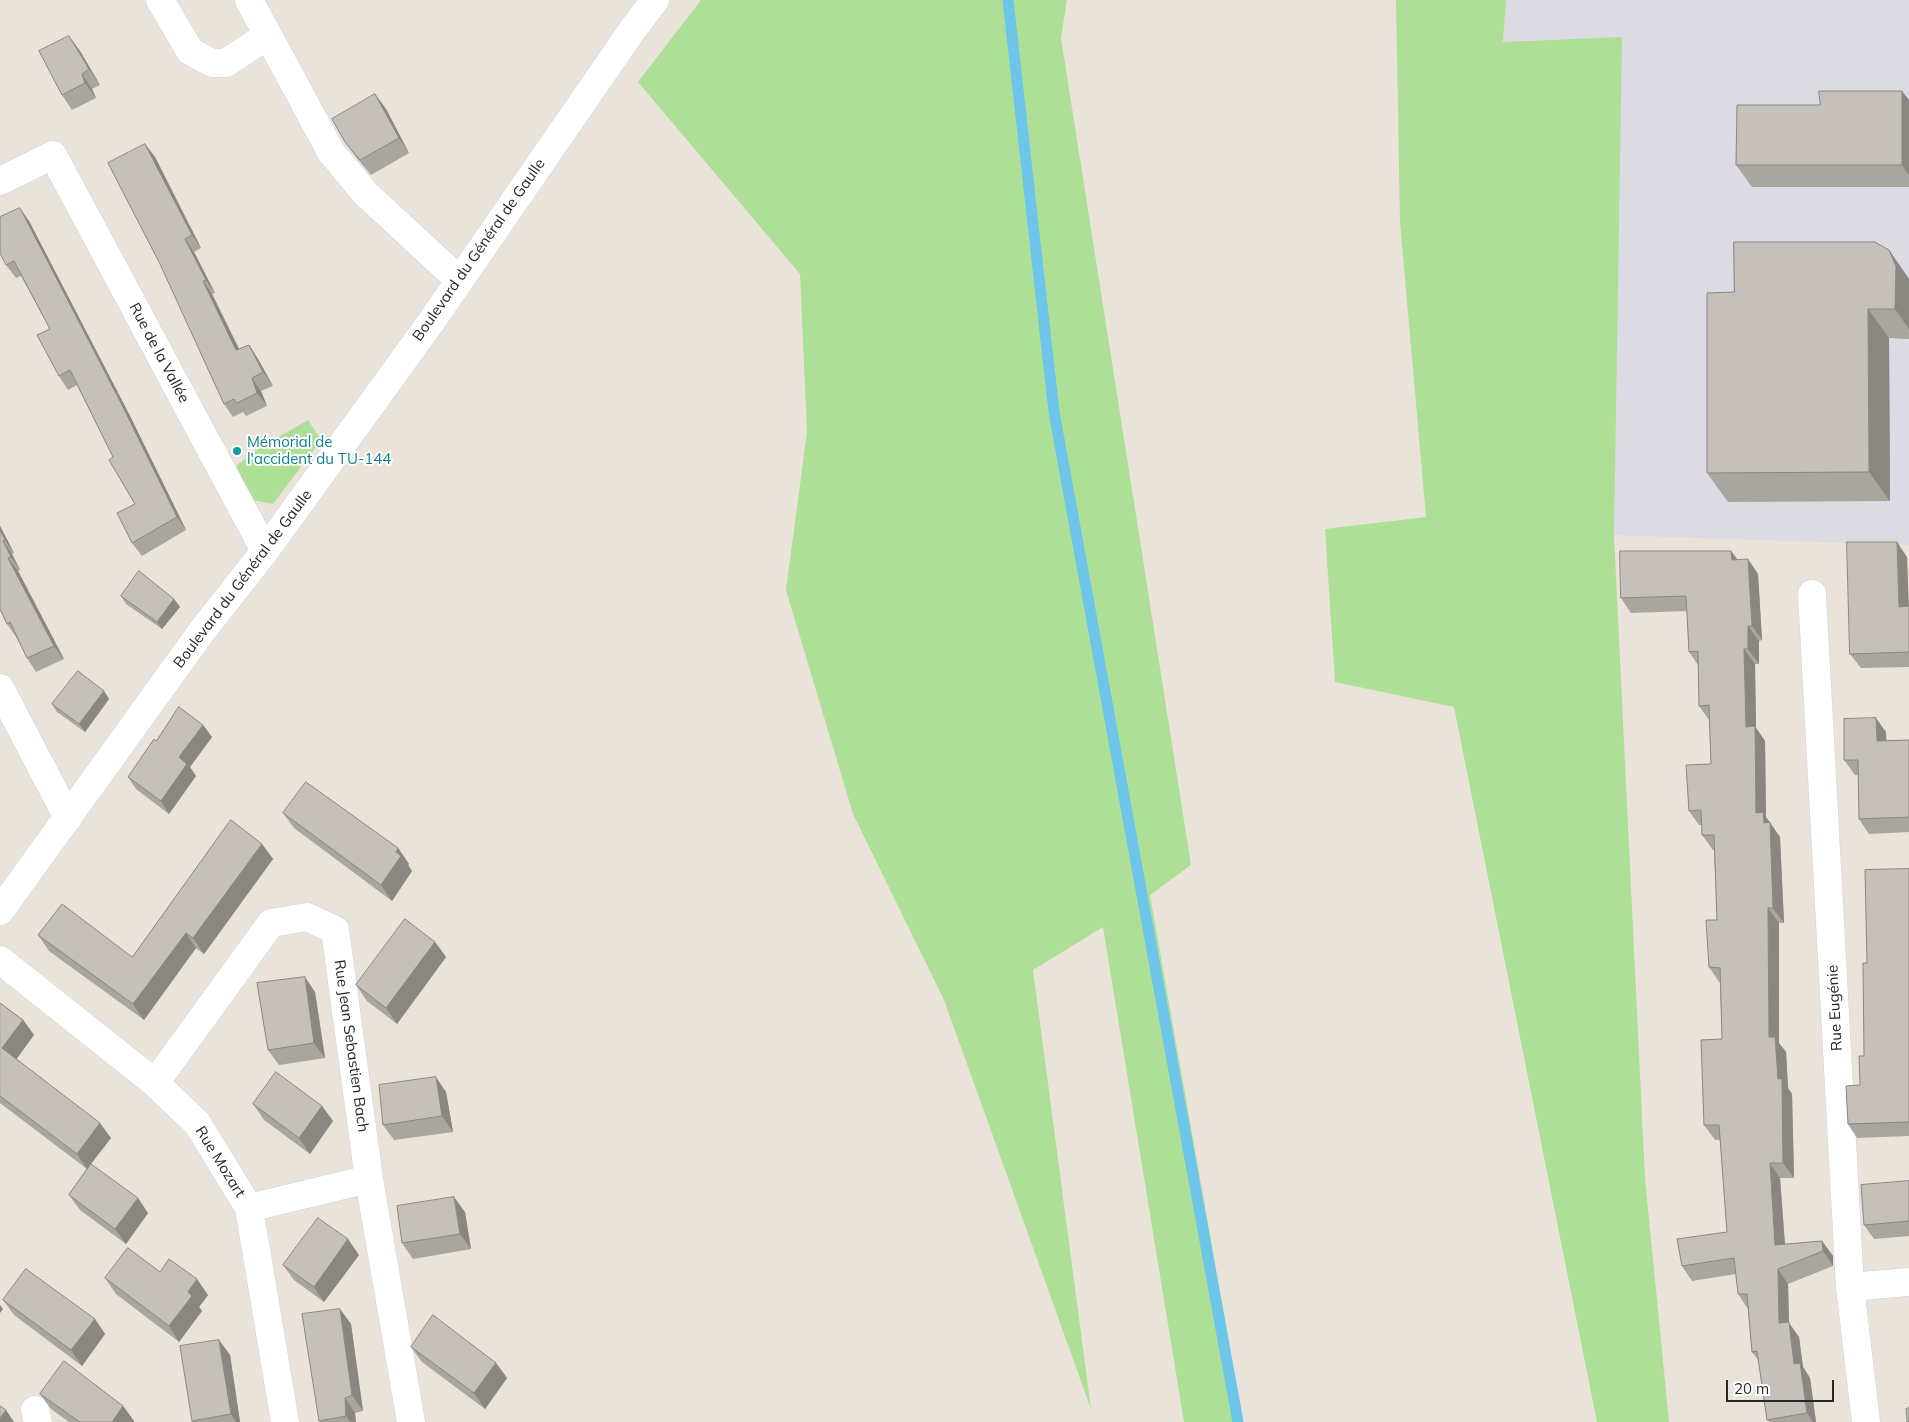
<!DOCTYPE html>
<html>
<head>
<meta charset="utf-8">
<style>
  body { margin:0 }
  #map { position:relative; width:1909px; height:1422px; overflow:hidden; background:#eae3d9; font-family:Mulish,sans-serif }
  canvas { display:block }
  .scale { position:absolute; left:1726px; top:1380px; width:108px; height:22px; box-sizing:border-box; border:2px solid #272727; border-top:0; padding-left:6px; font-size:15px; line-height:18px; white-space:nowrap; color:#272727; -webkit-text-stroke:4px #fff; paint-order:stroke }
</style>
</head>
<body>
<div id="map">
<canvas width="1909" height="1422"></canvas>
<div class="scale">20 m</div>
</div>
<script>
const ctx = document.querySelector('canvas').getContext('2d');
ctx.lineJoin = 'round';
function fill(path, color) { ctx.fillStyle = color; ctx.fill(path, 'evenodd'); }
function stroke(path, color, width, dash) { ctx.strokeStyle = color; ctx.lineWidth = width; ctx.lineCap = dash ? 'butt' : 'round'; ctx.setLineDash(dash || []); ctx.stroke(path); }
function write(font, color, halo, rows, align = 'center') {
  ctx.font = font + ' Mulish,sans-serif'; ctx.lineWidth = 4; ctx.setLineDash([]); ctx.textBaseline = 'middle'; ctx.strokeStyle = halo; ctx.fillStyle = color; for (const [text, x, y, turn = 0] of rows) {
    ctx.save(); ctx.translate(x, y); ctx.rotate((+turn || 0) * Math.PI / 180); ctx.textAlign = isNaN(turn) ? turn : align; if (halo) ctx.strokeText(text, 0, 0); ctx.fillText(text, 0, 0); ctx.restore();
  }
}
fill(new Path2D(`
  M 1506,0 L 1909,0 L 1909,545 L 1614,535 L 1621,37 L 1503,42 Z`), '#dcdae2');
fill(new Path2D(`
  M 701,0 L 1067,0 L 1061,38 L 1191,865 L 1150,895 L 1243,1422 L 1184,1422 L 1103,927 L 1033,970 L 1091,1409 L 944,1000 L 853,814 L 786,590 L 807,432 L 800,274 L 638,82 Z
  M 1396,0 L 1506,0 L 1503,42 L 1622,37 L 1614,535 L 1645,1178 L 1669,1422 L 1597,1422 L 1454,707 L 1335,682 L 1325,529 L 1426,517 L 1400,222 Z
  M 308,420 L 321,440 L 273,504 L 252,500 L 236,466 L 259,448 Z`), '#addf96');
stroke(new Path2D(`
  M 1008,0 L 1054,412 L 1238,1422`), '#6ec5ea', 11);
const minor = new Path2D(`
  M 160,0 L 190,51 L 212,63 L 226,63 L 268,35
  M 249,0 L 331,152 L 366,194 L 459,280
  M 0,181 L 53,155 L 265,551
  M 1812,594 L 1850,1287 L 1866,1422
  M 0,688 L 68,818
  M 0,911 L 202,631 L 265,551 L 431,322 L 633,29 L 655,0
  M 0,960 L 155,1083 L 197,1123 L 249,1208 L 285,1422
  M 155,1083 L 271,923 L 307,917 L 335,930 L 369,1179 L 411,1422
  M 249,1208 L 369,1179
  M 1850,1287 L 1909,1282
  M 35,1410 L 38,1422`);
stroke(minor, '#ced1e0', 29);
stroke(minor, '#fff', 28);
fill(new Path2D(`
  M 80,51 L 100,85 L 92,89 L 96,98 L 72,110 L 62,95 Z
  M 375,94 L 386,109 L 409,153 L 371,175 L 356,157 L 345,142 Z
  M 1909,100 L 1909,187 L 1752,187 L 1736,165 Z
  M 145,144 L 155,157 L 201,248 L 194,252 L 215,293 L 212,294 L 239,349 L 249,345 L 258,359 L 273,386 L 261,391 L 267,406 L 246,416 L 243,412 L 233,417 L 224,404 Z
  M 29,221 L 130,416 L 186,530 L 142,556 L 132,543 L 135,504 L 113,457 L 77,385 L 68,390 L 59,376 L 50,329 L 21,276 L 16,278 L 6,265 Z
  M 1889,250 L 1909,279 L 1909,339 L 1889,338 L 1890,501 L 1728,502 L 1707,473 L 1734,292 Z
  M 0,526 L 14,553 L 12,554 L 20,570 L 18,571 L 64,659 L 36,672 L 27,658 L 16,637 L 7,624 Z
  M 1731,551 L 1738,560 L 1758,574 L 1762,640 L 1759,641 L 1759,664 L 1755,664 L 1756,728 L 1765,741 L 1766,817 L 1780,837 L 1784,923 L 1779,923 L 1779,1043 L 1786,1052 L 1788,1088 L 1792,1094 L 1794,1178 L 1780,1178 L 1785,1244 L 1822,1241 L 1833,1256 L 1833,1266 L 1788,1284 L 1789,1323 L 1799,1337 L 1803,1367 L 1810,1378 L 1816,1422 L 1769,1422 L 1767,1420 L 1759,1361 L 1752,1352 L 1748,1309 L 1738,1294 L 1736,1274 L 1692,1281 L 1682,1266 L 1727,1232 L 1720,1140 L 1715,1140 L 1704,1125 L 1722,1039 L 1720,982 L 1719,982 L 1709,967 L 1717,920 L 1714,850 L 1713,850 L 1702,835 L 1702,825 L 1699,825 L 1689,811 L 1711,764 L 1709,720 L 1699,706 L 1698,665 L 1689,652 L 1687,611 L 1631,613 L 1621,598 Z
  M 1907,557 L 1909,605 L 1909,667 L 1861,668 L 1850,654 Z
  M 121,596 L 174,599 L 180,607 L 162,629 L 126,604 Z
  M 104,691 L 109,699 L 85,732 L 57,712 L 52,704 Z
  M 203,725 L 212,737 L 190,767 L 196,776 L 169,814 L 136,789 L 128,777 L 156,741 Z
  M 1886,732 L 1886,741 L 1909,740 L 1909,832 L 1869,834 L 1859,819 L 1858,775 L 1855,775 L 1844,760 Z
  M 283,813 L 398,848 L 409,864 L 408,865 L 412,871 L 392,901 L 294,828 Z
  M 262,844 L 273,859 L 204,954 L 196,948 L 144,1020 L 49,951 L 38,935 L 132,957 Z
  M 1909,869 L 1909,1136 L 1857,1138 L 1848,1124 L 1860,1085 L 1864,1056 L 1867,963 Z
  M 435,942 L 446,957 L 397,1024 L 367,1001 L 356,985 Z
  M 315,992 L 325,1058 L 279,1065 L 268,1050 Z
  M 0,1003 L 23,1020 L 34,1035 L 16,1059 L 111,1138 L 91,1164 L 148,1213 L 126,1244 L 80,1210 L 69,1195 L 87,1169 L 0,1103 Z
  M 446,1092 L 453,1132 L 394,1140 L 383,1125 Z
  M 253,1104 L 322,1106 L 333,1121 L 310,1154 L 264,1120 Z
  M 1909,1181 L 1909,1236 L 1874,1239 L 1864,1225 Z
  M 465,1212 L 471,1249 L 413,1259 L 402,1243 Z
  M 359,1255 L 324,1302 L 294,1280 L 283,1265 Z
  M 160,1272 L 208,1295 L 199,1307 L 202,1311 L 179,1342 L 116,1294 L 105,1278 Z
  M 3,1300 L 95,1319 L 105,1334 L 82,1366 L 14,1315 Z
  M 340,1309 L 351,1324 L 363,1411 L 355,1413 L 356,1422 L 320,1422 L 319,1421 Z
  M 219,1340 L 230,1355 L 240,1422 L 193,1422 L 192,1421 Z
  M 411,1347 L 496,1363 L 507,1378 L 485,1409 L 422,1362 Z
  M 40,1394 L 123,1406 L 134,1421 L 134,1422 L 69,1422 L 51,1409 Z`), '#a9a59f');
fill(new Path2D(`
  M 69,36 L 80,51 L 100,85 L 89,69 Z
  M 82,74 L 92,89 L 96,98 L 85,83 Z
  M 1902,91 L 1909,100 L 1909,175 L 1902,165 Z
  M 375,94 L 386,109 L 409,153 L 399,138 Z
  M 145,144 L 155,157 L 201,248 L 192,235 Z
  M 20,208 L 29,221 L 130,416 L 186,530 L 177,517 Z
  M 185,239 L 194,252 L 215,293 L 206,280 Z
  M 1889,250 L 1909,279 L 1909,329 L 1895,309 Z
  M 203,281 L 212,294 L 246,363 L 236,350 Z
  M 1868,309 L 1889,338 L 1890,501 L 1869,472 Z
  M 249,345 L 258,359 L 273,386 L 263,372 Z
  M 252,378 L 261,391 L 267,406 L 257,393 Z
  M 0,526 L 14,553 L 5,540 L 0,530 Z
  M 3,541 L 12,554 L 20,570 L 11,557 Z
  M 1897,542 L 1907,557 L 1909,620 L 1899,607 Z
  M 1731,551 L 1742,566 L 1732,560 Z
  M 8,558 L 18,571 L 64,659 L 54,646 Z
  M 1748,559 L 1758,574 L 1762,640 L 1752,626 Z
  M 174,599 L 180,607 L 162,629 L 157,622 Z
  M 1748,626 L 1759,641 L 1759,664 L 1748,649 Z
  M 1744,649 L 1755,664 L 1756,728 L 1765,741 L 1766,817 L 1780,837 L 1784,923 L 1773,908 L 1756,813 L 1746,727 Z
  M 104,691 L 109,699 L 85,732 L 79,724 Z
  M 1876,718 L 1886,732 L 1887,756 L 1877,741 Z
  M 203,725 L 212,737 L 190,767 L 196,776 L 169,814 L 161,801 L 179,757 Z
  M 262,844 L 273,859 L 204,954 L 193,938 Z
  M 398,848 L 409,864 L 408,865 L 412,871 L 392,901 L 381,885 Z
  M 1768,908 L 1779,923 L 1779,1043 L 1786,1052 L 1788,1088 L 1792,1094 L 1794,1178 L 1783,1163 L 1769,1037 Z
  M 186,933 L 196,948 L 144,1020 L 133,1004 Z
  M 435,942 L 446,957 L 397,1024 L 386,1008 Z
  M 305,977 L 315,992 L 325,1058 L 314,1043 Z
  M 23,1020 L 34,1035 L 13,1064 L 2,1048 Z
  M 436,1077 L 446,1092 L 453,1132 L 442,1116 Z
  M 322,1106 L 333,1121 L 310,1154 L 299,1138 Z
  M 100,1123 L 111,1138 L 87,1169 L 77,1154 Z
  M 1770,1163 L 1780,1178 L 1786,1259 L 1775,1245 Z
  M 454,1197 L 465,1212 L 471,1249 L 460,1234 Z
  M 138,1198 L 148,1213 L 126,1244 L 115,1229 Z
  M 348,1239 L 359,1255 L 324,1302 L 314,1287 Z
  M 1822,1241 L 1833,1256 L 1833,1266 L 1823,1251 Z
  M 1778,1269 L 1788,1284 L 1789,1323 L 1799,1337 L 1803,1367 L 1810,1378 L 1816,1422 L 1813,1422 L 1807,1413 L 1794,1364 L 1779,1323 Z
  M 197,1279 L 208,1295 L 199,1307 L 202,1311 L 179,1342 L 169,1326 L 188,1292 Z
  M 0,1305 L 3,1309 L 0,1313 Z
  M 340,1309 L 351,1324 L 363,1411 L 352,1395 Z
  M 95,1319 L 105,1334 L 82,1366 L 71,1350 Z
  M 219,1340 L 230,1355 L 240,1422 L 236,1422 L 231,1414 Z
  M 496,1363 L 507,1378 L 485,1409 L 474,1393 Z
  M 345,1398 L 355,1413 L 356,1422 L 350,1422 L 346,1416 Z
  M 123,1406 L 134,1421 L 134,1422 L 112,1422 Z
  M 6,1410 L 14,1422 L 0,1422 L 0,1418 Z`), '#8a8682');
const building = new Path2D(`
  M 69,36 L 89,69 L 82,74 L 85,83 L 62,95 L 39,51 Z
  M 1819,91 L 1902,91 L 1902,165 L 1736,165 L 1737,105 L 1820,105 Z
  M 375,94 L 399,138 L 360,160 L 345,142 L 332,119 Z
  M 145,144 L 192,235 L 185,239 L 206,280 L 203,281 L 236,350 L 249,345 L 263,372 L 252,378 L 257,393 L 237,403 L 234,399 L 224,404 L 160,264 L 108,163 Z
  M 20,208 L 121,403 L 177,517 L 132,543 L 117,513 L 135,504 L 109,460 L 113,457 L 70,370 L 59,376 L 37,335 L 50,329 L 14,261 L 6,265 L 0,253 L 0,217 Z
  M 1734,242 L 1875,242 L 1889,250 L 1896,266 L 1895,309 L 1868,309 L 1869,472 L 1707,473 L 1707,293 L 1734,292 Z
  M 0,530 L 5,540 L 3,541 L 11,557 L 8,558 L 54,646 L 27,658 L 10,622 L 7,624 L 0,609 Z
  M 1847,542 L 1897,542 L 1899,607 L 1909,606 L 1909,652 L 1850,654 Z
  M 1620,551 L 1731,551 L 1732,560 L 1748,559 L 1752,626 L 1748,626 L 1748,649 L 1744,649 L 1746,727 L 1755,726 L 1756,813 L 1763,812 L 1764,823 L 1770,822 L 1773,908 L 1768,908 L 1769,1037 L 1775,1037 L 1778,1079 L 1782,1079 L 1783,1163 L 1770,1163 L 1775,1245 L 1822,1241 L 1823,1251 L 1778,1269 L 1779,1323 L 1789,1322 L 1794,1364 L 1800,1363 L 1807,1413 L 1767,1420 L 1757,1351 L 1752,1352 L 1747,1294 L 1738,1294 L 1734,1258 L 1682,1266 L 1677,1239 L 1727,1232 L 1719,1125 L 1704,1125 L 1701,1040 L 1722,1039 L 1720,968 L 1709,967 L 1706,920 L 1717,920 L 1714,835 L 1702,835 L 1701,810 L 1689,811 L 1686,765 L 1711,764 L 1709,705 L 1699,706 L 1698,651 L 1689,652 L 1686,596 L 1621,598 Z
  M 139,571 L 174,599 L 157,622 L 121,596 Z
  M 78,671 L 104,691 L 79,724 L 52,704 Z
  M 179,707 L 203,725 L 179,757 L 187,764 L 161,801 L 128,777 L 154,739 L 156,741 Z
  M 1876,718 L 1877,741 L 1909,740 L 1909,817 L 1859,819 L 1858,760 L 1844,760 L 1844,719 Z
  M 306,782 L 398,848 L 396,852 L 401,856 L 381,885 L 283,813 Z
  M 231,820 L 262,844 L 193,938 L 186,933 L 133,1004 L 38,935 L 62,904 L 132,957 Z
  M 1909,869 L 1909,1122 L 1848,1124 L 1846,1086 L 1860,1085 L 1859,1056 L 1864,1056 L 1863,963 L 1867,963 L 1865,870 Z
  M 405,919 L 435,942 L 386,1008 L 356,985 Z
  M 305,977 L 314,1043 L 268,1050 L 257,983 Z
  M 0,1003 L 23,1020 L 2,1048 L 100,1123 L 77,1154 L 0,1096 Z
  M 276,1072 L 322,1106 L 299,1138 L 253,1104 Z
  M 436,1077 L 442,1116 L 383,1125 L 379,1085 Z
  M 91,1164 L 138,1198 L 115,1229 L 69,1195 Z
  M 1909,1181 L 1909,1221 L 1864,1225 L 1861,1185 Z
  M 454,1197 L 460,1234 L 402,1243 L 397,1206 Z
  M 318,1218 L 348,1239 L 314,1287 L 283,1265 Z
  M 128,1248 L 160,1272 L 169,1259 L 197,1279 L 188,1292 L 192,1296 L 169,1326 L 105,1278 Z
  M 26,1269 L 95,1319 L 71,1350 L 3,1300 Z
  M 340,1309 L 352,1395 L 345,1398 L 346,1416 L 319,1421 L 302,1314 Z
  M 433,1315 L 496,1363 L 474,1393 L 411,1347 Z
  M 219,1340 L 231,1414 L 192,1421 L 180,1346 Z
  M 64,1361 L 123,1406 L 112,1422 L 80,1422 L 40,1394 Z
  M 0,1406 L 6,1410 L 0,1418 Z
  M 1909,1408 L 1909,1422 L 1907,1422 L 1906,1409 Z`);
fill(building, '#c5c0b9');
stroke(building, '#8a8682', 1);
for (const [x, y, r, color] of [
  [237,451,5,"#0f9aa8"]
]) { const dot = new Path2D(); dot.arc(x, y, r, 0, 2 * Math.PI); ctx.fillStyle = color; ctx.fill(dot); stroke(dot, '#fff', 2); }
write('15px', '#272727', '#fff', [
  ["Boulevard du Général de Gaulle",479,250,-55],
  ["Rue de la Vallée",159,353,62],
  ["Boulevard du Général de Gaulle",243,579,-53],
  ["Rue Eugénie",1835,1008,-93],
  ["Rue Jean Sebastien Bach",351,1046,82],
  ["Rue Mozart",220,1162,58]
]);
write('15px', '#0d838f', '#fff', [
  ["Mémorial de",247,442],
  ["l'accident du TU-144",247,459]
], 'left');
</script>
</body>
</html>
